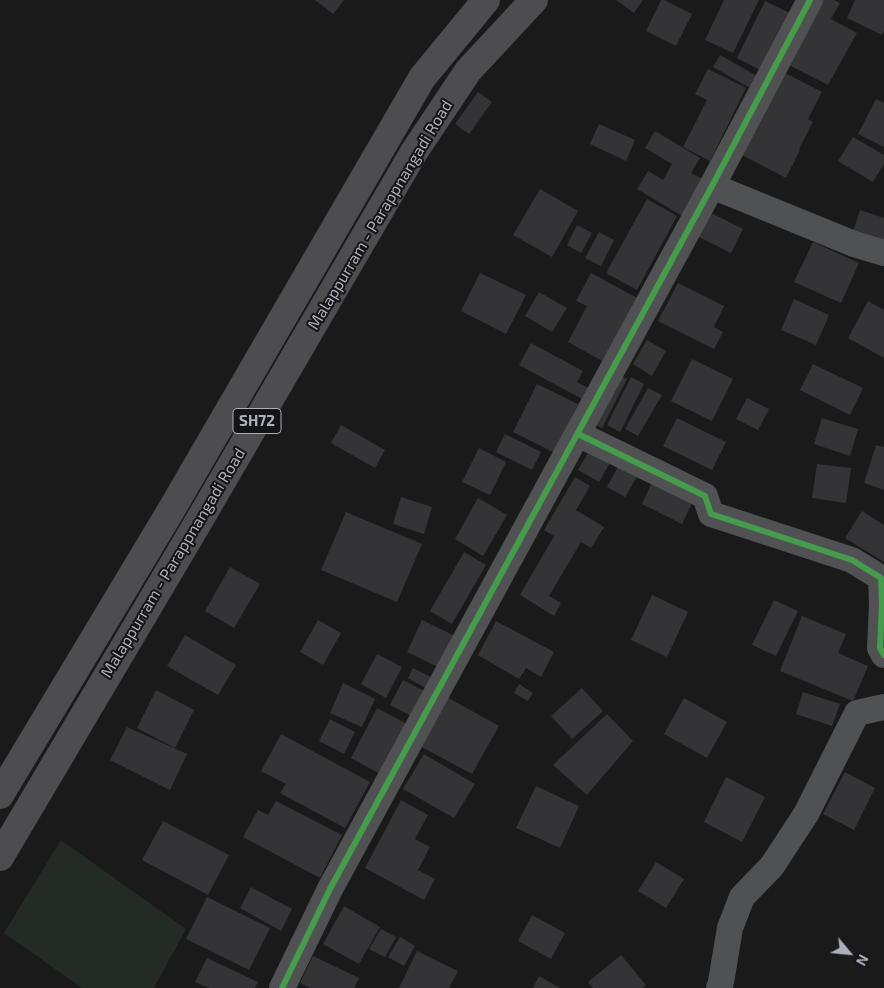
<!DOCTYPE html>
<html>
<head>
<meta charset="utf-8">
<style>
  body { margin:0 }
  #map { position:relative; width:884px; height:988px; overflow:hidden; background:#1a1a1a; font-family:"Exo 2",sans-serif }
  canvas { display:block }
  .north { position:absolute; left:824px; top:928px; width:50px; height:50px; -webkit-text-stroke:4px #141416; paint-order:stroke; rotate:118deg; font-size:14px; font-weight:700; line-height:20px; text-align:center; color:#adafb9 }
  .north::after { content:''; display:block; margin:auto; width:18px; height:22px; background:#adafb9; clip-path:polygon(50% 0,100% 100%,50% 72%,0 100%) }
</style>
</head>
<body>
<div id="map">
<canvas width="884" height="988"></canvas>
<div class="north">N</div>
</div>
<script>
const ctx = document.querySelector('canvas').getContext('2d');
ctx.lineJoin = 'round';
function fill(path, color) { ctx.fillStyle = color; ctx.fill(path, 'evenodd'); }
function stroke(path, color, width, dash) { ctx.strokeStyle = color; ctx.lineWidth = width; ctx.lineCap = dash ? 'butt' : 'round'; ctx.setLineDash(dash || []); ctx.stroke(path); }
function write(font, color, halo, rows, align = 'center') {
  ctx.font = font + ' "Exo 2",sans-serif'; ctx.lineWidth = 4; ctx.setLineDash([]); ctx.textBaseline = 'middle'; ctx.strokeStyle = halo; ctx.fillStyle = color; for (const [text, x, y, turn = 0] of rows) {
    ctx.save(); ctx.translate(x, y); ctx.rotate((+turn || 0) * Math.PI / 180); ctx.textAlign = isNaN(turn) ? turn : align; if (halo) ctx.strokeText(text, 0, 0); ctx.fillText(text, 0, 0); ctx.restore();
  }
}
fill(new Path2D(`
  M 61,840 L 186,929 L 154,988 L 82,988 L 4,933 Z`), '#242a25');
fill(new Path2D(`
  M 315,0 L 344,0 L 333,14 Z
  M 616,0 L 643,0 L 634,13 Z
  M 661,0 L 664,0 L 692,14 L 676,46 L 646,31 Z
  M 724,0 L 759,0 L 733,53 L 705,40 Z
  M 822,0 L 834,0 L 840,3 L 831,19 L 857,33 L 828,85 L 789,65 Z
  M 855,0 L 884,0 L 884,31 L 882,35 L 847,18 Z
  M 765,1 L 792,14 L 764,72 L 737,58 Z
  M 720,55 L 757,76 L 750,88 L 713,67 Z
  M 708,69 L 746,88 L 710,161 L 683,147 L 707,100 L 695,94 Z
  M 783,72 L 822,92 L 808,119 L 813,122 L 799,149 L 800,150 L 786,178 L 740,154 Z
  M 478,92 L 492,102 L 469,134 L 455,124 Z
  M 876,99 L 884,103 L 884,147 L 858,134 Z
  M 599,124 L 635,140 L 626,161 L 590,144 Z
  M 655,131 L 700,158 L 691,173 L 706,181 L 684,217 L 637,189 L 648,171 L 663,180 L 672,164 L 645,148 Z
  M 853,137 L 884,155 L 884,164 L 873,182 L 838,161 Z
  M 540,189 L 578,211 L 552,257 L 513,235 Z
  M 647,199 L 677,216 L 637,290 L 606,273 Z
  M 860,210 L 884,218 L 884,244 L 851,238 Z
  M 709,212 L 743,229 L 731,253 L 697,236 Z
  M 577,225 L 592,233 L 581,253 L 567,245 Z
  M 599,232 L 614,240 L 601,266 L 585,258 Z
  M 813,242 L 859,263 L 841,303 L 794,282 Z
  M 480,273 L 526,295 L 506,334 L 461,311 Z
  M 591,273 L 639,299 L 604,362 L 568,342 L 587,306 L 576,301 Z
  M 678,283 L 724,306 L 714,327 L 723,332 L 714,349 L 658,321 Z
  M 539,292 L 567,308 L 552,332 L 525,316 Z
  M 794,299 L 829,315 L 816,345 L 781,330 Z
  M 868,301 L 884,310 L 884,358 L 848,338 Z
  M 647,340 L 666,351 L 652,376 L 633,364 Z
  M 531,343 L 583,371 L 577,382 L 590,389 L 584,400 L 519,365 Z
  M 692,359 L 733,379 L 712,421 L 671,401 Z
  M 813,364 L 863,388 L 850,415 L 800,390 Z
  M 613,373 L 627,379 L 602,428 L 589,421 Z
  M 631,377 L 644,384 L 620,432 L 607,425 Z
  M 537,384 L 578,404 L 555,453 L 513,432 Z
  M 648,388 L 662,395 L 638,436 L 625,429 Z
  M 747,398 L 769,409 L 758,430 L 736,419 Z
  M 677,418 L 726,442 L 712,470 L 663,446 Z
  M 822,418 L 858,429 L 850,456 L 814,444 Z
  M 341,425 L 385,450 L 375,468 L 331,443 Z
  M 505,434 L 541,452 L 532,470 L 496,452 Z
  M 876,445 L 884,447 L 884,490 L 864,483 Z
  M 479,448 L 506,462 L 490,495 L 462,482 Z
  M 589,451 L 610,463 L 599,482 L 578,470 Z
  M 817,464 L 851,468 L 846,503 L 812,498 Z
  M 619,465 L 638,475 L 625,497 L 607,487 Z
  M 575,477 L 590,486 L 576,510 L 604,527 L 591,548 L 581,542 L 549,596 L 561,603 L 554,616 L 520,595 L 554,536 L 544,530 Z
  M 653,480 L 694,499 L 682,524 L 642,504 Z
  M 401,497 L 432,507 L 424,534 L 393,524 Z
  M 478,498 L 507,515 L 483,556 L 455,539 Z
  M 862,511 L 884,525 L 884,562 L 845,538 Z
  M 346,512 L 422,544 L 397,602 L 321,570 Z
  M 464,552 L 486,565 L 452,624 L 430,611 Z
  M 230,567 L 260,584 L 234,628 L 205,611 Z
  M 652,595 L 688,612 L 667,657 L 631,640 Z
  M 774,600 L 798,611 L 776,656 L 752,645 Z
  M 802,616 L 846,634 L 838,653 L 868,666 L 853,701 L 780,671 Z
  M 318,620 L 341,633 L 323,665 L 300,652 Z
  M 422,620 L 455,636 L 440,668 L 407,652 Z
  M 496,621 L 554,652 L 541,677 L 526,668 L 519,679 L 478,655 Z
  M 185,635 L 236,665 L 218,695 L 167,666 Z
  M 377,654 L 402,667 L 386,698 L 361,684 Z
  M 413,668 L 435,679 L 429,690 L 408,678 Z
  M 403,680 L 428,693 L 415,718 L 390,705 Z
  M 343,683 L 375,699 L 362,727 L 330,713 Z
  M 519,684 L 533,693 L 528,701 L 514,693 Z
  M 582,688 L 603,711 L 572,739 L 551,716 Z
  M 156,690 L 194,710 L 175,748 L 137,728 Z
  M 803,692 L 840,704 L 832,726 L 796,714 Z
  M 443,695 L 499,726 L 472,774 L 416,744 Z
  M 684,698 L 727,722 L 707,758 L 664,734 Z
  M 377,708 L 409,725 L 382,775 L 351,758 Z
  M 607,714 L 633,741 L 587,795 L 553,765 Z
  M 330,719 L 355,732 L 344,754 L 319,741 Z
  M 127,727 L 187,754 L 170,790 L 110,760 Z
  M 281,734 L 370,782 L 345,828 L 280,793 L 286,784 L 261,771 Z
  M 424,754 L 475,784 L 454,818 L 403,789 Z
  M 845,772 L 875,788 L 854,830 L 823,814 Z
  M 726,777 L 765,797 L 742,842 L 704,822 Z
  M 536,786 L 579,806 L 560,848 L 516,828 Z
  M 401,800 L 428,815 L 415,839 L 430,847 L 418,870 L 435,879 L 424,900 L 365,868 Z
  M 276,801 L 342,835 L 320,878 L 243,837 L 258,810 L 268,815 Z
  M 163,821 L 229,855 L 208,895 L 142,860 Z
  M 656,862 L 684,879 L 666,908 L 638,891 Z
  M 251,887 L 292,909 L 281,931 L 240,908 Z
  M 207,897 L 270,928 L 249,970 L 186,939 Z
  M 344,906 L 380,927 L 359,964 L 323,944 Z
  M 532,915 L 565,933 L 551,959 L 518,941 Z
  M 381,929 L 396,937 L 385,957 L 369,949 Z
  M 400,937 L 415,946 L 404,966 L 388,957 Z
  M 417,951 L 458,971 L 449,988 L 399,988 Z
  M 621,955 L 646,985 L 643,988 L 593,988 L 588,982 Z
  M 313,956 L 359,978 L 354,988 L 310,988 L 300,983 Z
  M 207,958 L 258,982 L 255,988 L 209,988 L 195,982 Z
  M 539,976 L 560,988 L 533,988 Z`), '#343436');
stroke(new Path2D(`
  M 712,186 L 854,244 L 884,253
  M 578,434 L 705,496 L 711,514 L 852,560 L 881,578 L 882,604 L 880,648 L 884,655
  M 282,988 L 330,889 L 712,186 L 810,0
  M 719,988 L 721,982 L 730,928 L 742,897 L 772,866 L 806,814 L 857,713 L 884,707`), '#505153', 26);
stroke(new Path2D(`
  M 0,795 L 170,512 L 422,78 L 486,0
  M 0,857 L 196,526 L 414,152 L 468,71 L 534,0`), '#4d4d50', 28);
stroke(new Path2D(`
  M 578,434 L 705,496 L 711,514 L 852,560 L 881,578 L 882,604 L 880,648 L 884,655
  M 282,988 L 330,889 L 712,186 L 810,0`), '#469c4c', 6);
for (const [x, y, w] of [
  [257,421,48]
]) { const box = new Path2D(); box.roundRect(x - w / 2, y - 12.5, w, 25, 4); ctx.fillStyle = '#141416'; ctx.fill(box); stroke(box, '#adafb9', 1); }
write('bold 15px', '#adafb9', null, [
  ["SH72",257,421]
]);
write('16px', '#adafb9', '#141416', [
  ["Malappurram - Parappnangadi Road",380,215,-59],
  ["Malappurram - Parappnangadi Road",173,563,-59]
]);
</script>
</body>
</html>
